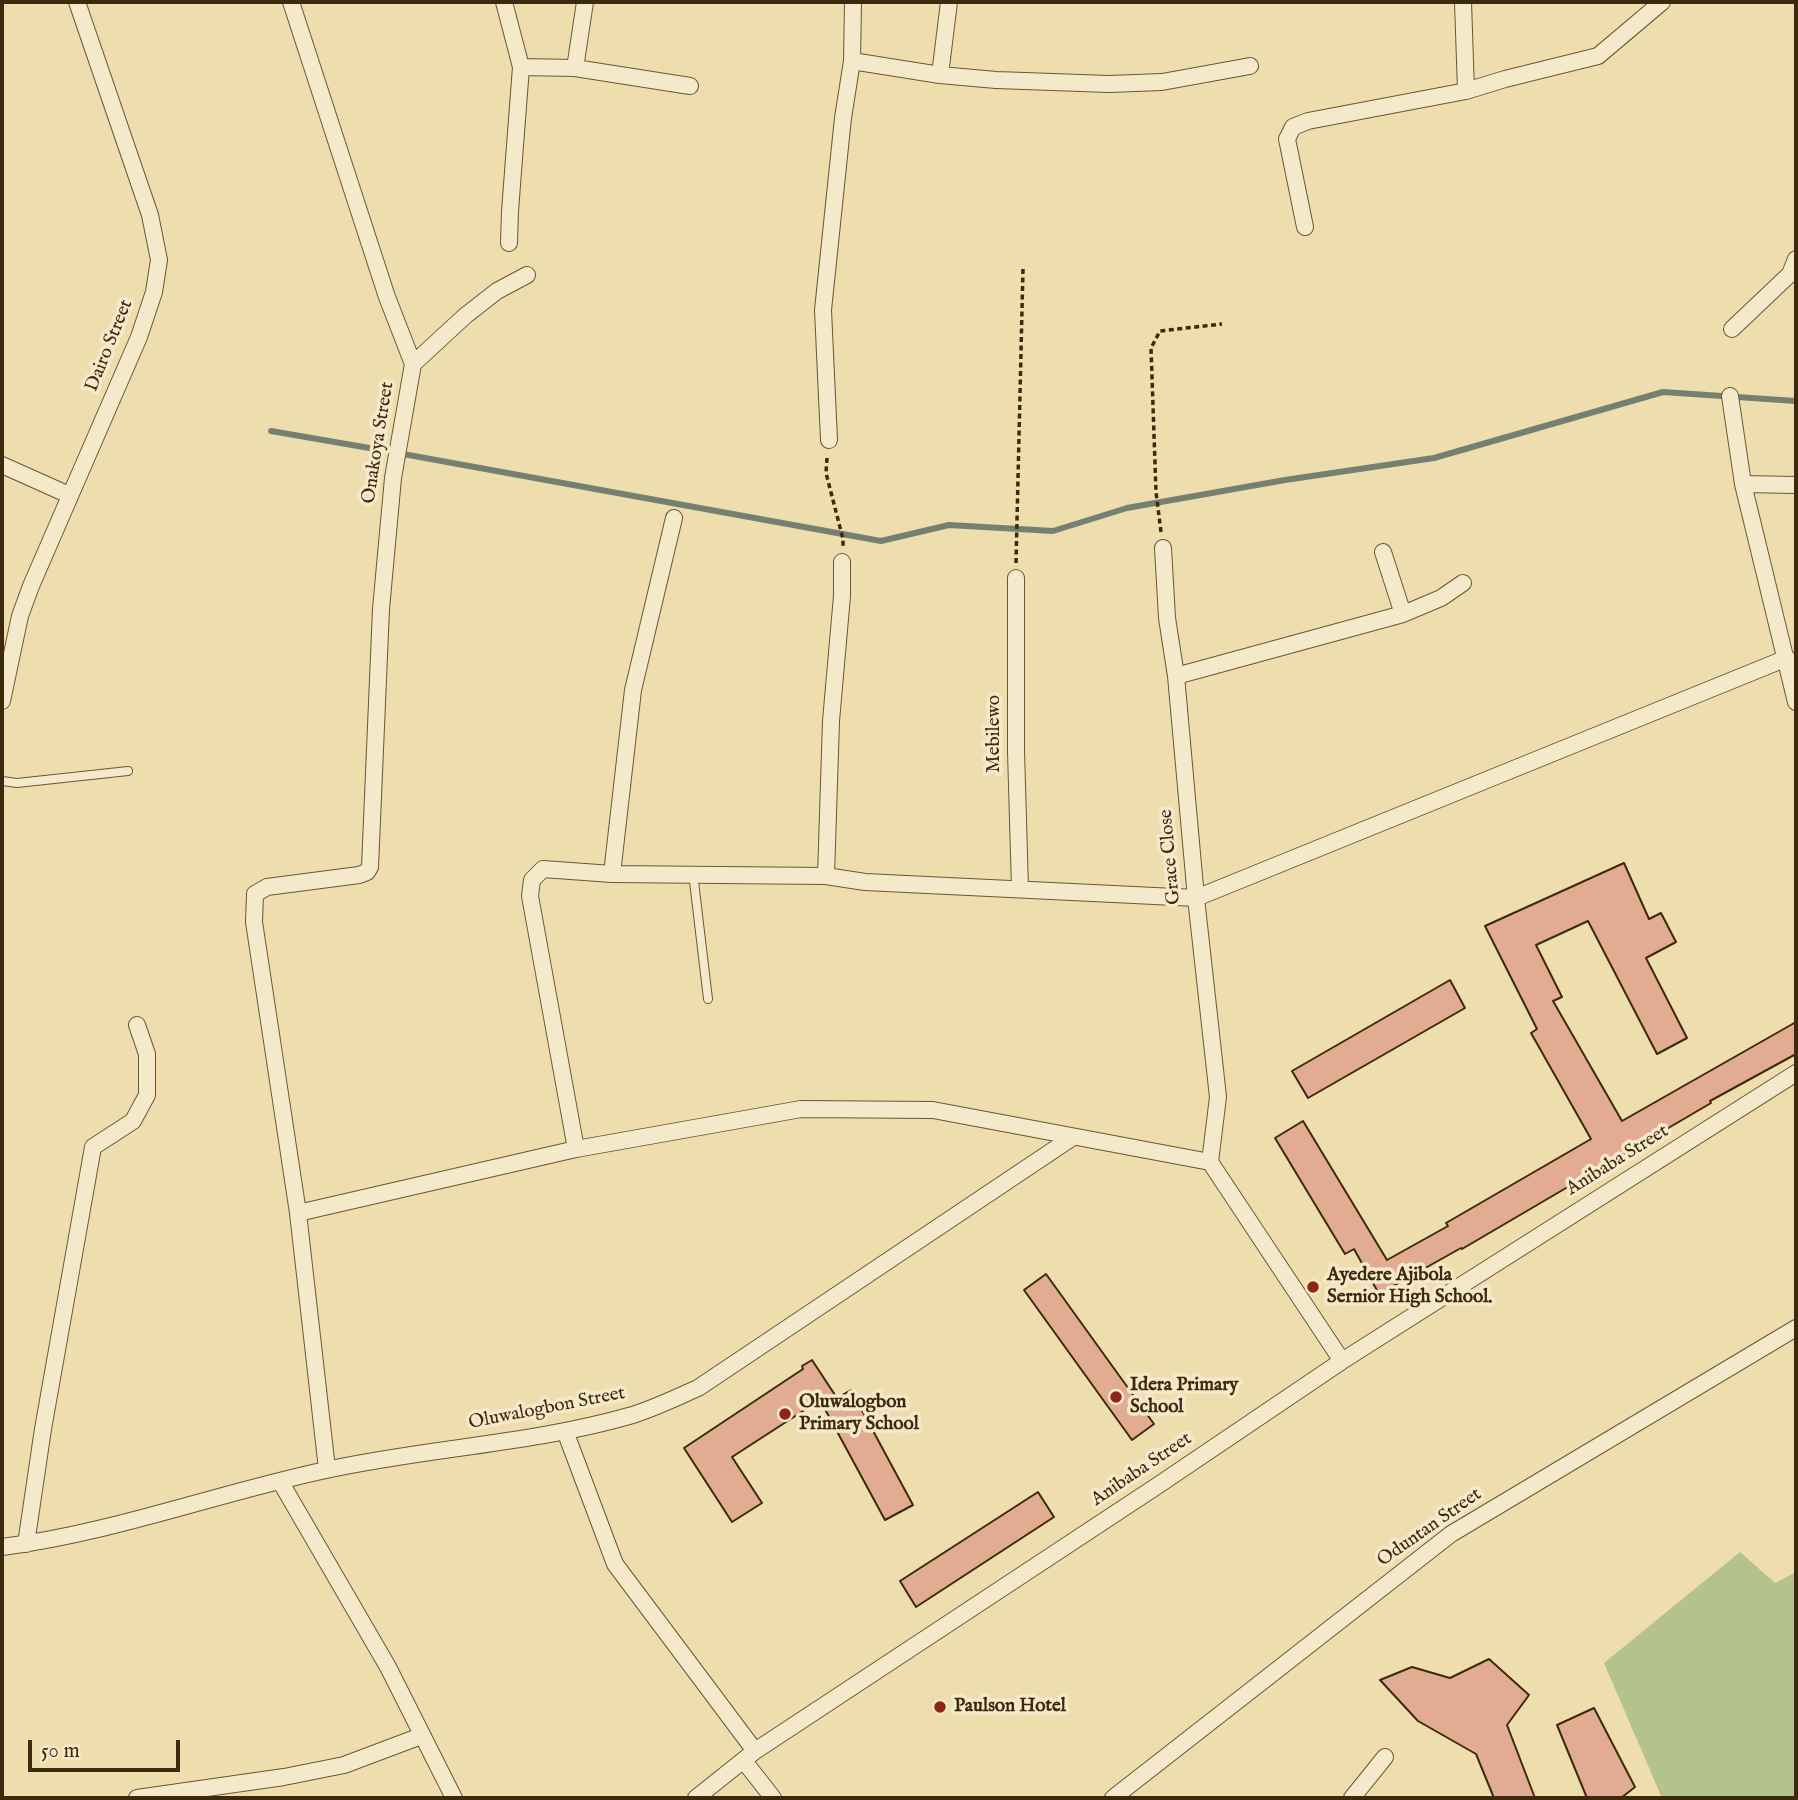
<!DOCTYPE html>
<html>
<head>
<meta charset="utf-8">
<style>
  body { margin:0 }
  #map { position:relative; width:1798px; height:1800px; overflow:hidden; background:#eeddad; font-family:"IM FELL English",serif }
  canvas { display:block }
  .frame { position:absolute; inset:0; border:4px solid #3d2a0c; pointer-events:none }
  .scale { position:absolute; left:28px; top:1740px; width:152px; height:32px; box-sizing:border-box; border:4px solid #3d2a0c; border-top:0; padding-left:9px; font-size:21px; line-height:24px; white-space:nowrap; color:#3d2a0c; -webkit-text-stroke:5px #f4e9ca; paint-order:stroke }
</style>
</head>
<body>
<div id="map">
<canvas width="1798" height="1800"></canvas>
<div class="frame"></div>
<div class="scale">50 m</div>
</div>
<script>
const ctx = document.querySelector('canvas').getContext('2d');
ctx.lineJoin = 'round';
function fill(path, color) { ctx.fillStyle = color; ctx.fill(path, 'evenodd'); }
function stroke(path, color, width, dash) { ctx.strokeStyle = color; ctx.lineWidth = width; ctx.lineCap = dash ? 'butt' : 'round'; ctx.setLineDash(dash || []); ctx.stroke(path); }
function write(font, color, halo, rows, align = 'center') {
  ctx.font = font + ' "IM FELL English",serif'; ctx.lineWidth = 7; ctx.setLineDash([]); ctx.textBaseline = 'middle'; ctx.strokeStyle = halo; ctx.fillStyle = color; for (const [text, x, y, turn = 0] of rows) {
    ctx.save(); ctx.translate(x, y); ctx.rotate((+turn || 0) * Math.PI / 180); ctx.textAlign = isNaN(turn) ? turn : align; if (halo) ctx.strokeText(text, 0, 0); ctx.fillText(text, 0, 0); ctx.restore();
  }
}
fill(new Path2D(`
  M 1740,1552 L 1775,1583 L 1796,1572 L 1796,1798 L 1662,1798 L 1604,1663 Z`), '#b4c28d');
stroke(new Path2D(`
  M 271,431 L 381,450
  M 403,454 L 881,541 L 949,525 L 1053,531 L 1127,508 L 1285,480 L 1434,458 L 1663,392 L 1796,401`), '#758070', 6);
const building = new Path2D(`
  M 1624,863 L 1649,919 L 1661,913 L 1676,942 L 1646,958 L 1687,1038 L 1657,1054 L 1588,921 L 1536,945 L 1562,997 L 1553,1001 L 1622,1121 L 1796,1022 L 1796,1054 L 1710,1101 L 1711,1103 L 1462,1249 L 1461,1248 L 1379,1294 L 1354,1249 L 1345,1254 L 1275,1138 L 1303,1121 L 1387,1260 L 1448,1226 L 1446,1223 L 1591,1139 L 1531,1033 L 1537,1029 L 1485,926 Z
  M 1450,980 L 1465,1008 L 1308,1098 L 1292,1071 Z
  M 1046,1274 L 1154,1424 L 1132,1440 L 1024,1290 Z
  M 812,1360 L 837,1398 L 851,1390 L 913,1505 L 885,1520 L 820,1400 L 732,1457 L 762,1503 L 732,1522 L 684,1448 L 803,1369 L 802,1366 Z
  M 1038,1492 L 1054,1517 L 916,1607 L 900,1581 Z
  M 1489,1659 L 1529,1695 L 1507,1725 L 1535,1798 L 1494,1798 L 1476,1754 L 1418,1721 L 1380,1680 L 1412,1667 L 1450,1678 Z
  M 1594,1708 L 1635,1787 L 1621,1798 L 1587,1798 L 1557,1725 Z`);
fill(building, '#e2ac93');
stroke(building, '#3d2a0c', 2);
const lane = new Path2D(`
  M 2,781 L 17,783 L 128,771
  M 693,873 L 708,999`);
const street = new Path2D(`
  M 291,2 L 387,297 L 413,364 L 393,478 L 381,609 L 370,867 L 367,872 L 359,875 L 267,887 L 255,894 L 254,922 L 298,1213 L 327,1469
  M 504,2 L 521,67 L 510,211 L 509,243
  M 1463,2 L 1466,91 L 1505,79 L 1598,56 L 1662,2
  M 852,61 L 940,75 L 996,80 L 1109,84 L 1162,82 L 1250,66
  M 521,67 L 575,68 L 585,2
  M 575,68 L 690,86
  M 940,75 L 949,2
  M 1305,227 L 1287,139 L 1293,127 L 1308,121 L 1466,91
  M 1732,329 L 1790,274 L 1796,259
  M 413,364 L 465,316 L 497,291 L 527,275
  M 1730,396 L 1743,484 L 1796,702
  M 829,440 L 823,310 L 843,118 L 852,61 L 853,2
  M 2,465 L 69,495
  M 1743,484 L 1796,485
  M 1163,548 L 1167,618 L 1176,676 L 1196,898 L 1218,1097 L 1210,1162
  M 1016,578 L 1016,751 L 1020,889
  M 1403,614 L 1441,598 L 1463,583
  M 1176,676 L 1403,614 L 1383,552
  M 2,701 L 20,616 L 31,586 L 139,337 L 154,292 L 159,260 L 150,215 L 77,2
  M 612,874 L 633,690 L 674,518
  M 826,876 L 831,721 L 842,596 L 842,562
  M 576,1149 L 530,896 L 532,880 L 543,869 L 612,874 L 826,876 L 865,882 L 1196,898 L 1787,658
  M 298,1213 L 576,1149 L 801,1109 L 933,1110 L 1210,1162 L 1342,1361
  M 565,1431 L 615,1564 L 755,1751
  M 280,1481 L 388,1667 L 454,1798
  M 26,1544 L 43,1429 L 93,1147 L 133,1121 L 147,1095 L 147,1054 L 137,1025
  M 2,1547 C 112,1533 218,1493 326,1470 C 426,1448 531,1444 629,1416 C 653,1409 675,1398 698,1388 L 1073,1137
  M 744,1761 L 773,1798
  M 137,1798 L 284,1777 L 344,1765 L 421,1736
  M 696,1798 L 755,1751 L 1157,1486 L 1342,1361 L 1796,1073
  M 1113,1798 L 1451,1534 L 1796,1328
  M 1352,1798 L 1385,1757`);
stroke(lane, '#695734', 10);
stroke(street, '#695734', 18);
stroke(new Path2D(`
  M 827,458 L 826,473 L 843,539 L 843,546
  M 1161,532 L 1156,492 L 1151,348 L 1160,331 L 1222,324
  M 1016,563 L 1023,268`), '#3d2a0c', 3.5, [5, 3.5]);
stroke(lane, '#f4e9ca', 8);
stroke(street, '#f4e9ca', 16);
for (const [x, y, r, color] of [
  [1313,1287,7,"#8f2418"],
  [1116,1397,7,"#8f2418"],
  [785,1414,7,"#8f2418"],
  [940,1707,7,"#8f2418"]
]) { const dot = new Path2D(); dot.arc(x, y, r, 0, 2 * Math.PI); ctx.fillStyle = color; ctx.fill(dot); stroke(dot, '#f4e9ca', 2.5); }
write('19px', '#3d2a0c', '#f4e9ca', [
  ["Dairo Street",110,346,-68],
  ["Onakoya Street",379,443,-81],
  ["Mebilewo",995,734,-90],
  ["Grace Close",1171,857,-95],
  ["Anibaba Street",1618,1161,-32],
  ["Oluwalogbon Street",547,1409,-11],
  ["Anibaba Street",1142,1470,-34],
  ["Oduntan Street",1430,1528,-35]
]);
write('bold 19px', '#3d2a0c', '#f4e9ca', [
  ["Ayedere Ajibola",1327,1276],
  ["Sernior High School.",1327,1298],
  ["Idera Primary",1130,1386],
  ["School",1130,1408],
  ["Oluwalogbon",799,1403],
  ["Primary School",799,1425],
  ["Paulson Hotel",954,1707]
], 'left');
</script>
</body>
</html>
